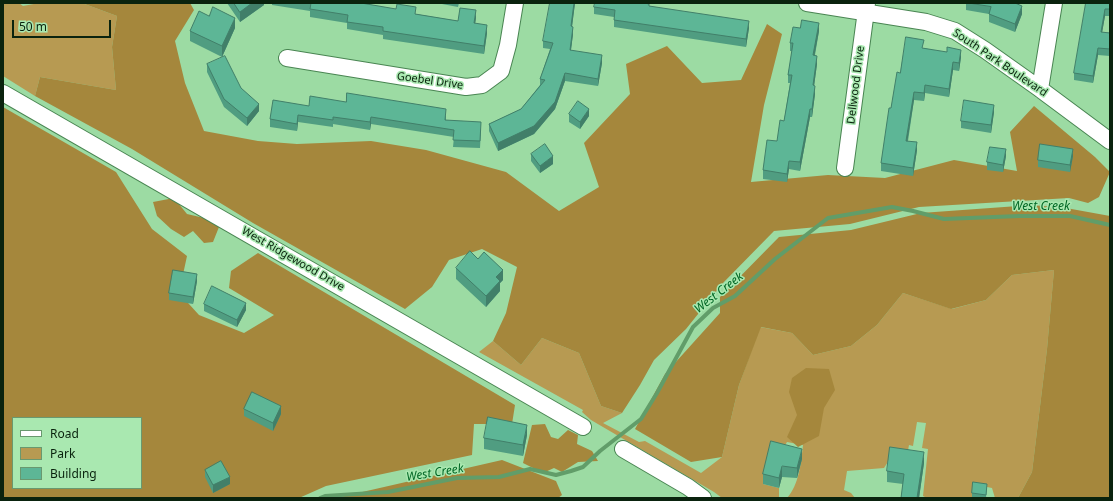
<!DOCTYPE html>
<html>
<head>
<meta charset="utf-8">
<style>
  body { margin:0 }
  #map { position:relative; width:1113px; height:501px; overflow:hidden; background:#9cdba3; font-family:"Noto Sans",sans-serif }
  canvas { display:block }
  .frame { position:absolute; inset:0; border:4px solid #0a230e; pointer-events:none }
  .legend { position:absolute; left:12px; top:417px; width:130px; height:72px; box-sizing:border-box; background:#a9e8b0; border:1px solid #69996f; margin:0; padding:5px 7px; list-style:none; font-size:12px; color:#0a230e }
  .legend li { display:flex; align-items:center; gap:8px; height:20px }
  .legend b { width:20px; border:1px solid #69996f }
  .scale { position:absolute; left:12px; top:20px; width:99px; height:18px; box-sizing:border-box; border:2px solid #0a230e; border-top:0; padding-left:5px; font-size:12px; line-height:14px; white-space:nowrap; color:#0a230e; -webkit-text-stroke:3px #a9e8b0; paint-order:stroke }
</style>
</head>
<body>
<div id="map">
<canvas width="1113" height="501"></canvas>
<div class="frame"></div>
<ul class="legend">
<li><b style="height:5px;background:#fff"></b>Road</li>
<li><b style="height:11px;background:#b79a52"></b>Park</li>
<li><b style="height:11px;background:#5db696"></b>Building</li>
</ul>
<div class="scale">50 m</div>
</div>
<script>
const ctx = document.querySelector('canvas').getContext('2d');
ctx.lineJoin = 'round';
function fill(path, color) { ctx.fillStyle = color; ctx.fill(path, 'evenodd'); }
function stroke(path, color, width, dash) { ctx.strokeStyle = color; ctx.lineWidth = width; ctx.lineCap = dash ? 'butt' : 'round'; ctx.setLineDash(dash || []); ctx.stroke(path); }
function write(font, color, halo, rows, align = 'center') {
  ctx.font = font + ' "Noto Sans",sans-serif'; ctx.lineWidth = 3; ctx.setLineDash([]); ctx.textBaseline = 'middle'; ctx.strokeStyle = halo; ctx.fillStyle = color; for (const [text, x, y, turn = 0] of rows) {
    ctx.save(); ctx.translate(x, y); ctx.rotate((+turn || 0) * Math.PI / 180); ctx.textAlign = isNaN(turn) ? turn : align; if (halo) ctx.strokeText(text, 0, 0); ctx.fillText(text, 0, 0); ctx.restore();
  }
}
fill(new Path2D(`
  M 3,3 L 19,3 L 23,6 L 39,3 L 82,3 L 117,16 L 112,47 L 116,90 L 40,77 L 35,96 L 3,76 Z
  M 1054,270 L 1047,349 L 1032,472 L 1018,498 L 995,498 L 992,488 L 987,487 L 972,497 L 982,498 L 927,498 L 923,496 L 928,449 L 922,448 L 926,423 L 917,422 L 913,446 L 909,445 L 907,456 L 893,454 L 884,468 L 847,471 L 844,490 L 851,493 L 855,498 L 787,498 C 799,485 801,463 803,445 L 787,442 L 763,484 L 779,488 L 779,498 L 722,498 L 714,492 L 591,420 L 582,412 L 583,410 L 479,352 L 493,341 L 521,365 L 542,338 L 579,353 L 601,406 L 622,413 L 603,423 L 639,442 L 645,441 L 701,473 L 722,457 L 739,385 L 760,327 L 792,333 L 813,355 L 851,346 L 877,325 L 903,293 L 952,309 L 986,300 L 1012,275 Z`), '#b79a52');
fill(new Path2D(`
  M 82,3 L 190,3 L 194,10 L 175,41 L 185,83 L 204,131 L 258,141 L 297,144 L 371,141 L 426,150 L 506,172 L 559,211 L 599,187 L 584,143 L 630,94 L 626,64 L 667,46 L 702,83 L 741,80 L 767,24 L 782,34 L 764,105 L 751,182 L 828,175 L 885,178 L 954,160 L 1017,171 L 1010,132 L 1034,106 L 1095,157 L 1110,172 L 1099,197 L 1088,203 L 1069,198 L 919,207 L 850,224 L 774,231 L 723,283 L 686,329 L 654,360 L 640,385 L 622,413 L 601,406 L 579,353 L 542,338 L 521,365 L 493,341 L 506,313 L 517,267 L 482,249 L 449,260 L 432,287 L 405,309 L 253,223 L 132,149 L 35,96 L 40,77 L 116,90 L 112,47 L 117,16 Z
  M 3,107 L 116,172 L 152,229 L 187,256 L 179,293 L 199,315 L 244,333 L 274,315 L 229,288 L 231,271 L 258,253 L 515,405 L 512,424 L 474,424 L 472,455 L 326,486 L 299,498 L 3,498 ZM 13,418 L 141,418 L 141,488 L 13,488 Z
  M 174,198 L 187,214 L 204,218 L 219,227 L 213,242 L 204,243 L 193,231 L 184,237 L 171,229 L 157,216 L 153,202 Z
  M 1032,205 L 1066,208 L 1110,216 L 1110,498 L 1018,498 L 1032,472 L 1047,349 L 1054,270 L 1012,275 L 986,300 L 951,309 L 903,293 L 877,325 L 851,346 L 813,355 L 792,333 L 761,327 L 739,385 L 722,457 L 691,462 L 635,429 L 665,374 L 720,313 L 720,297 L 779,237 L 851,230 L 921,213 Z
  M 806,368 L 829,369 L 835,390 L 824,408 L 819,436 L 798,447 L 787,437 L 797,415 L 789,392 L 792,378 Z
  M 545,424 L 551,437 L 558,439 L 568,430 L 578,435 L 577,444 L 592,451 L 598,461 L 578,462 L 562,472 L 554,468 L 543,473 L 523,463 L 532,425 Z
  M 502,460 L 556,481 L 562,495 L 558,498 L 336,498 Z`), '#a5873c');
stroke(new Path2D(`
  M 320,498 L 325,496 L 388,492 L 457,478 L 499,477 L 530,469 L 556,475 L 571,471 L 583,467 L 600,451 L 641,419 L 657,393 L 693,327 L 713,308 L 735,296 L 775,259 L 828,218 L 892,207 L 913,211 L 944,219 L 1019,216 L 1070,216 L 1110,225`), '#619d69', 4);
const minor = new Path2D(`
  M 807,3 L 926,22 L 955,31 L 985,50 L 1040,89 L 1110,141
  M 287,58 L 466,87 L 482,85 L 501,71 L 508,45 L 515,3
  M 1040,89 L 1054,3
  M 3,93 L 583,427
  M 845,168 L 867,3
  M 623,449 L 688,487 L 703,498`);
stroke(minor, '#498552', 18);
stroke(minor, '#fff', 16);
fill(new Path2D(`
  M 227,3 L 264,3 L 264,5 L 240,22 Z
  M 272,3 L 363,3 L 416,14 L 458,21 L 476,18 L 475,23 L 487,33 L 484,54 L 383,39 L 383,35 L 347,29 L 347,23 L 310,17 L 310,11 L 272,5 Z
  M 442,3 L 459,3 L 458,7 L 442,4 Z
  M 575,3 L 572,27 L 573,34 L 571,50 L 602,63 L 598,86 L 565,81 L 555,109 L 534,134 L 498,151 L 489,131 L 489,124 L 521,109 L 540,85 L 540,79 L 550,49 L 543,48 L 543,41 Z
  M 966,3 L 1015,3 L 1022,14 L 1015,32 L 989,22 L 989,14 L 966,10 Z
  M 1086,3 L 1110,3 L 1110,16 L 1105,16 L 1102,32 L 1110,33 L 1110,56 L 1098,55 L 1093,83 L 1074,80 L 1074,73 Z
  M 649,6 L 749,28 L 746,47 L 614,27 L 614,17 L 594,14 L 594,7 Z
  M 235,28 L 222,57 L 190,41 L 190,31 Z
  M 819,31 L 815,55 L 817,64 L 814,86 L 815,94 L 812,117 L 810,117 L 800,171 L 789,169 L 787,182 L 763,179 L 763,170 L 777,141 L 784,121 L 790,83 L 788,83 L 788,75 L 792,51 L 790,51 L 790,43 Z
  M 924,48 L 961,57 L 959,71 L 953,70 L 949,97 L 925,93 L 924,101 L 914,100 L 908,141 L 917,150 L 913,176 L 881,171 L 881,163 L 891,108 L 900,73 Z
  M 207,64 L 241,88 L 259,111 L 247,126 L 224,107 L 207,72 Z
  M 346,102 L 446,116 L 446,120 L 481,129 L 480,148 L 453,147 L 454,137 L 371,124 L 370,130 L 333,124 L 333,127 L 298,122 L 297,131 L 270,127 L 270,119 L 309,106 Z
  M 994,112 L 991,133 L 961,128 L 961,121 Z
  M 569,114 L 589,116 L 580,129 L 569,122 Z
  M 531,154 L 553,164 L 540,173 L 531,161 Z
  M 1006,156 L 1003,172 L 987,170 L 987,162 Z
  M 1073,156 L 1070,172 L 1038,167 L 1038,160 Z
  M 456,268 L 503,280 L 500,283 L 500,291 L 486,307 L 456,279 Z
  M 197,281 L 193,304 L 169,300 L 169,293 Z
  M 204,304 L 246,310 L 237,327 L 204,311 Z
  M 244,409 L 281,414 L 273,431 L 244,416 Z
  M 527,435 L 523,456 L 484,449 L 484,438 Z
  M 802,459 L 797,478 L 782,477 L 779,488 L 763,484 L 763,474 Z
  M 924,463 L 919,498 L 901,498 L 903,484 L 887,482 L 887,471 Z
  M 205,470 L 230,484 L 213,493 L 205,477 Z
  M 987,487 L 986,498 L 972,497 L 972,493 Z`), '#509d81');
fill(new Path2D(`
  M 252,3 L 264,3 L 264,5 L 240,22 L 240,12 Z
  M 574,3 L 575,3 L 571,34 L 571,26 Z
  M 1022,6 L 1022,14 L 1015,32 L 1015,24 Z
  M 1105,9 L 1105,16 L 1101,39 L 1101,32 Z
  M 476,10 L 476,18 L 474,31 L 474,23 Z
  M 235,18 L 235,28 L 222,57 L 222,46 Z
  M 749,21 L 749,28 L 746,47 L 746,39 Z
  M 819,23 L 819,31 L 813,63 L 813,55 Z
  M 487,25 L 487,33 L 484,54 L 484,46 Z
  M 573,27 L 573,34 L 570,57 L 570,50 Z
  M 1098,48 L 1098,55 L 1093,83 L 1093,76 Z
  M 961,50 L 961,57 L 959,71 L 959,63 Z
  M 602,55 L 602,63 L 598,86 L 598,79 Z
  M 817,56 L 817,64 L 813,94 L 813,85 Z
  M 953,62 L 953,70 L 949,97 L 949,89 Z
  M 565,73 L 565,81 L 555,109 L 534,134 L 498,151 L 498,143 Z
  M 925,85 L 925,93 L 924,101 L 924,93 Z
  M 815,86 L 815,94 L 812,117 L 812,109 Z
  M 914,92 L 914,100 L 906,149 L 906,141 Z
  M 259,104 L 259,111 L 247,126 L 247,118 Z
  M 994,105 L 994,112 L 991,133 L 991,125 Z
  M 589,109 L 589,116 L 580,129 L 580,122 Z
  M 810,109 L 810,117 L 800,171 L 800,162 Z
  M 298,115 L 298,122 L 297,131 L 297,124 Z
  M 371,117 L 371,124 L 370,130 L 370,122 Z
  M 917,142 L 917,150 L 913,176 L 913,168 Z
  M 1006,149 L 1006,156 L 1003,172 L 1003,165 Z
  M 1073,149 L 1073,156 L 1070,172 L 1070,165 Z
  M 553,156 L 553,164 L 540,173 L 540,166 Z
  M 789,161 L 789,169 L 787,182 L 787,174 Z
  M 503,270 L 503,280 L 500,283 L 500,291 L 486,307 L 486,296 L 496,277 Z
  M 197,274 L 197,281 L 193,304 L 193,297 Z
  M 246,303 L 246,310 L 237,327 L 237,320 Z
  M 281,406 L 281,414 L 273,431 L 273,423 Z
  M 527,425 L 527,435 L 523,456 L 523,445 Z
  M 802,449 L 802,459 L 797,478 L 797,468 Z
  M 924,452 L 924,463 L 919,498 L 917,498 Z
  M 782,466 L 782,477 L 779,488 L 779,478 Z
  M 230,477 L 230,484 L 213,493 L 213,485 Z`), '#417f69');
const building = new Path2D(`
  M 234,3 L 252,3 L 240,12 Z
  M 309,3 L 361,3 L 396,9 L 397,4 L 416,7 L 415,14 L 458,21 L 460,8 L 476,10 L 474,23 L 487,25 L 484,46 L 383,31 L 383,27 L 347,22 L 348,15 L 310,9 L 311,3 Z
  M 550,3 L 574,3 L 571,26 L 573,27 L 570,50 L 602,55 L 598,79 L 565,73 L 555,102 L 534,126 L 498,143 L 489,124 L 521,109 L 545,80 L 540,79 L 553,43 L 543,41 Z
  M 595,3 L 645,3 L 649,4 L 649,6 L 749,21 L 746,39 L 614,20 L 615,10 L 594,7 Z
  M 969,3 L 1015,3 L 1022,6 L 1015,24 L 989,14 L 991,7 Z
  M 1086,3 L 1110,3 L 1110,9 L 1105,9 L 1101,32 L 1110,33 L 1110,49 L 1098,48 L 1093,76 L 1074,73 Z
  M 213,7 L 235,18 L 222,46 L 190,31 L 199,11 L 209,16 Z
  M 802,20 L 819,23 L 813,55 L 817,56 L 813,85 L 815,86 L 812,109 L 810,109 L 800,162 L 789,161 L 787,174 L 763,170 L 767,140 L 777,141 L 780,120 L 784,121 L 792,75 L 788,75 L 793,43 L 790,43 L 793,27 L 800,28 Z
  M 906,37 L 924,40 L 922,48 L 947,52 L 947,47 L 961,50 L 959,63 L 953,62 L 949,89 L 925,85 L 924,93 L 914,92 L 906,141 L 917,142 L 913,168 L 881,163 L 889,108 L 891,108 L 897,72 L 900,73 Z
  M 225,56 L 241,88 L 259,104 L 247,118 L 224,99 L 207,64 Z
  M 347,93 L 446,109 L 445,120 L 481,122 L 480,141 L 453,140 L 454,130 L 371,117 L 370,122 L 333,117 L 333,120 L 298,115 L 297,124 L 270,119 L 273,100 L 309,106 L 310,96 L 346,102 Z
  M 964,100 L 994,105 L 991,125 L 961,121 Z
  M 578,101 L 589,109 L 580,122 L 569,114 Z
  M 545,144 L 553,156 L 540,166 L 531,154 Z
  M 1040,144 L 1073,149 L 1070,165 L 1038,160 Z
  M 990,147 L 1006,149 L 1003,165 L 987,162 Z
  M 470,251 L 478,259 L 484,252 L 503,270 L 496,277 L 500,281 L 486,296 L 456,268 Z
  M 173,270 L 197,274 L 193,297 L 169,293 Z
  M 212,286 L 246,303 L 237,320 L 204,304 Z
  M 252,392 L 281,406 L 273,423 L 244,409 Z
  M 488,417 L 527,425 L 523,445 L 484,438 Z
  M 771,441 L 802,449 L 797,468 L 782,466 L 779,478 L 763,474 Z
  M 890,447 L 924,452 L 917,498 L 901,498 L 904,474 L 887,471 Z
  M 221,461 L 230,477 L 213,485 L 205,470 Z
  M 973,482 L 987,484 L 986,495 L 972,493 Z`);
fill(building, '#5db696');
stroke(building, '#417f69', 1);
write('11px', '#0a230e', '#a9e8b0', [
  ["South Park Boulevard",1000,63,34],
  ["Goebel Drive",430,81,8],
  ["Dellwood Drive",856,85,-83],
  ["West Ridgewood Drive",293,259,30]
]);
write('italic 12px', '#026725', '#a9e8b0', [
  ["West Creek",1041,207],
  ["West Creek",719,293,-38],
  ["West Creek",435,473,-9]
]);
</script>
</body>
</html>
